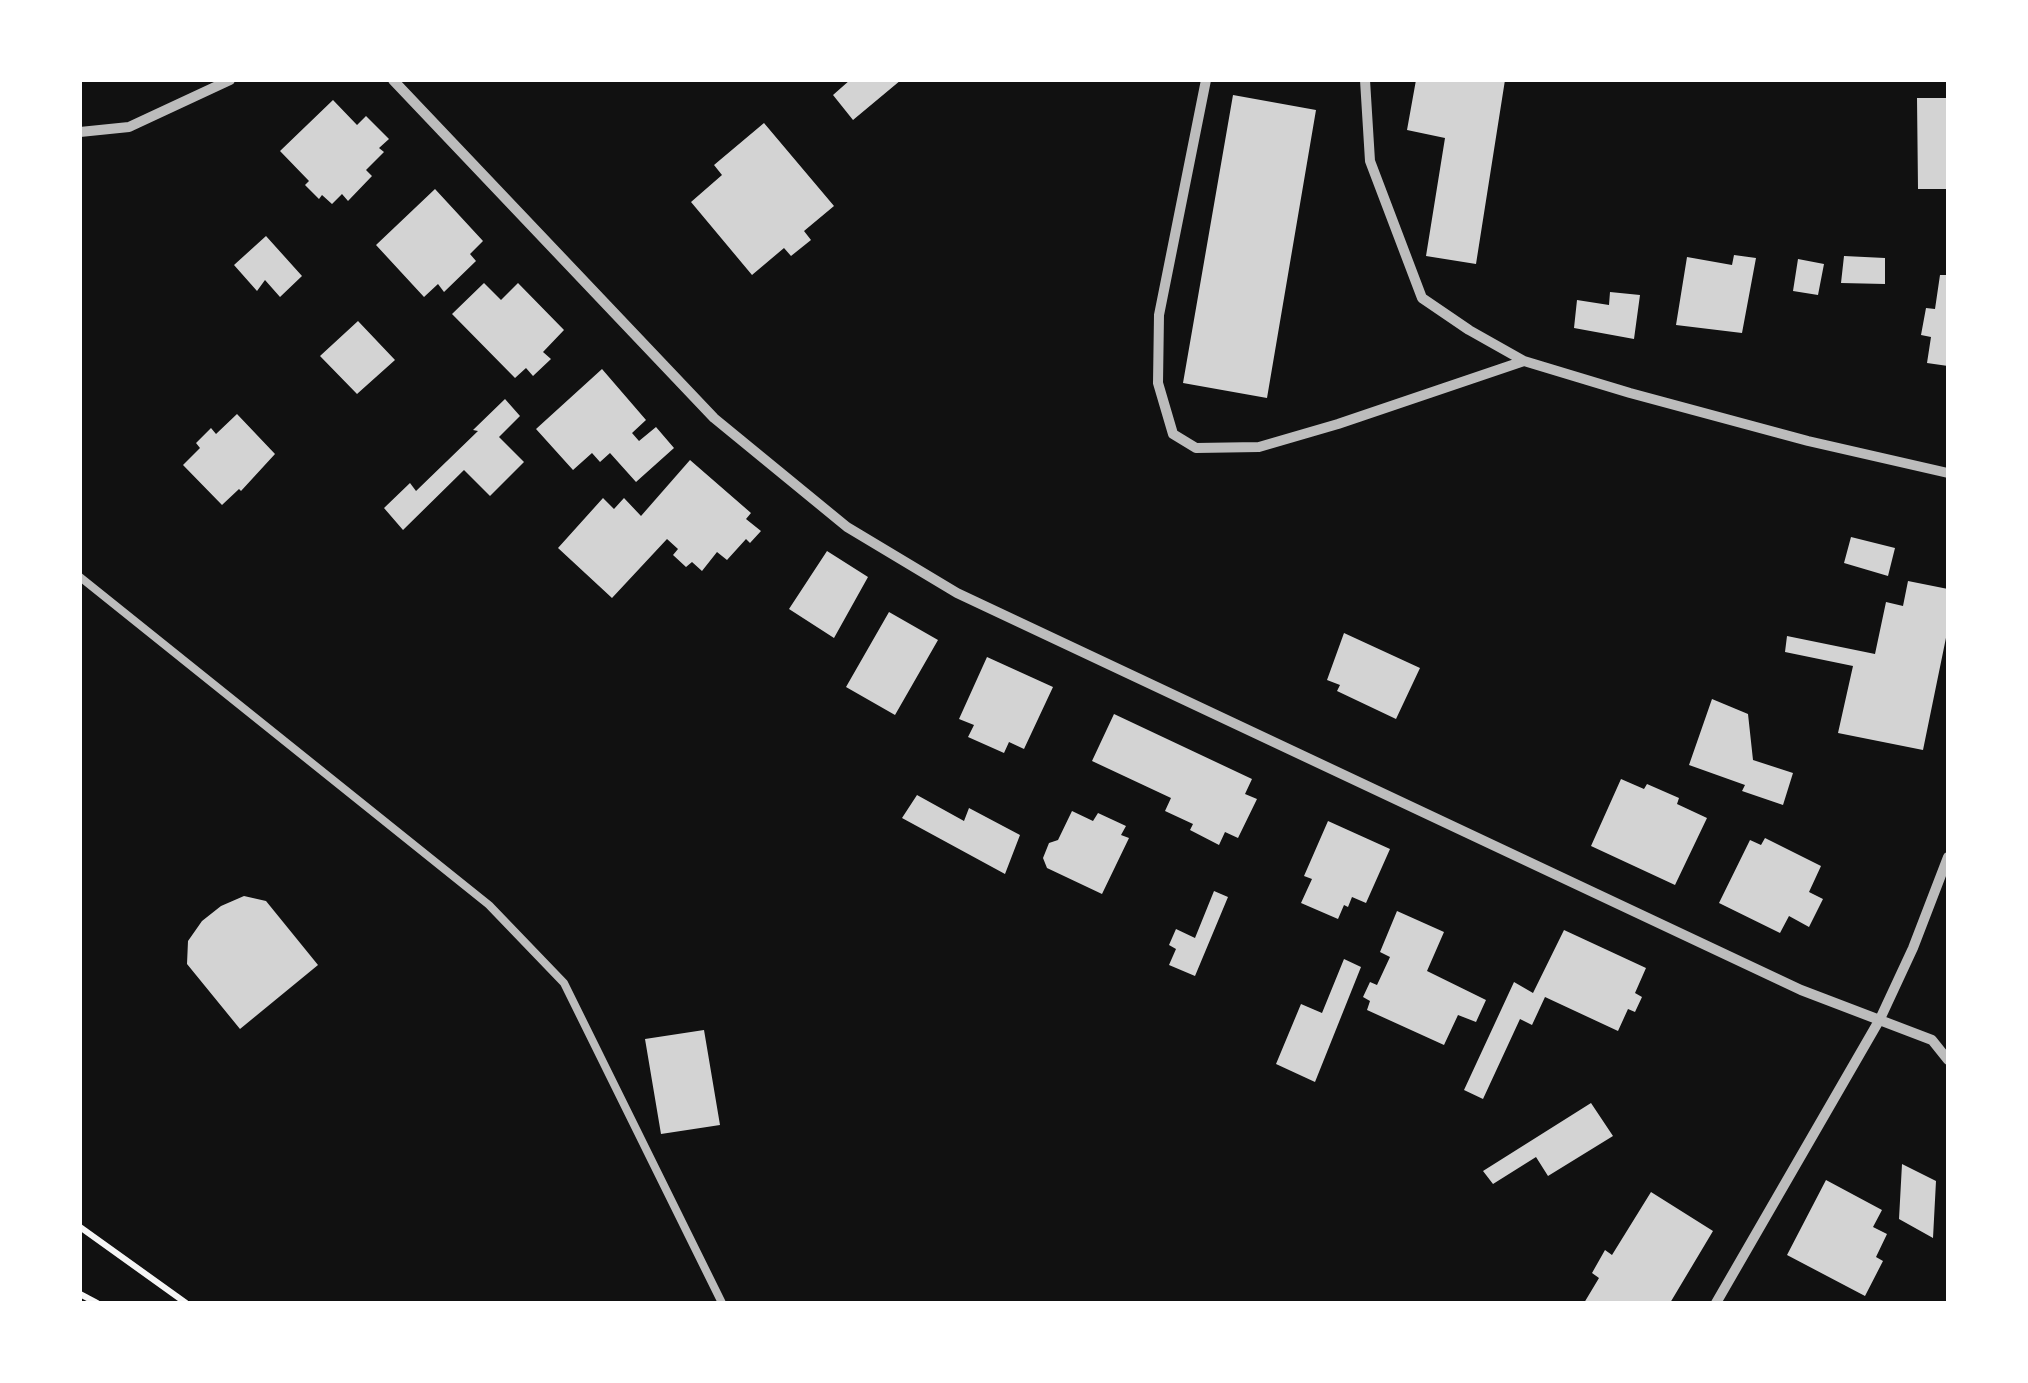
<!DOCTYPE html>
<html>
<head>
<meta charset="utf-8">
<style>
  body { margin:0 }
  #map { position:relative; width:2028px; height:1383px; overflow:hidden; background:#111; font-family:"Archivo Narrow",sans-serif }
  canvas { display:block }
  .frame { position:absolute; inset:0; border:82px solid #fff; pointer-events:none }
</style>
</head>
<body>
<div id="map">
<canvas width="2028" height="1383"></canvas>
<div class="frame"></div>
</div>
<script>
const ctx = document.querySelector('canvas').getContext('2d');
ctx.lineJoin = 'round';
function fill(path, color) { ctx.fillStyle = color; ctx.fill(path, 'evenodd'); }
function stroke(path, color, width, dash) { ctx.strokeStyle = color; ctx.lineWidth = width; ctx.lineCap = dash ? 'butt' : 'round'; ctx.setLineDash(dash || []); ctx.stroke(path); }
fill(new Path2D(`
  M 850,80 L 901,80 L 853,120 L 833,95 Z
  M 1416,80 L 1505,80 L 1476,264 L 1426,256 L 1445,138 L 1407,130 Z
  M 1233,95 L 1316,110 L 1267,398 L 1183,383 Z
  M 1917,98 L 1948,98 L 1948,189 L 1918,189 Z
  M 333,100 L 357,125 L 366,116 L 389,139 L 379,148 L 384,152 L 366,170 L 372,176 L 348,201 L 342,194 L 332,204 L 322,195 L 319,199 L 305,185 L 309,181 L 280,151 Z
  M 764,123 L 834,206 L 804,231 L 811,240 L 791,256 L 784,248 L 752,275 L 691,202 L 722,175 L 714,165 Z
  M 435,189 L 483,241 L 470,254 L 476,261 L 444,292 L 438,284 L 424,297 L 376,245 Z
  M 266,236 L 302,276 L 280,297 L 265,280 L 257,291 L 234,265 Z
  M 1734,255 L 1756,258 L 1742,333 L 1676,325 L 1687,257 L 1732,265 Z
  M 1844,256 L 1885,258 L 1885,284 L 1841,283 Z
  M 1798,259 L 1824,264 L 1818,295 L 1793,291 Z
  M 1940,275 L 1948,275 L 1948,366 L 1927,363 L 1931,337 L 1921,335 L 1926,308 L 1935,309 Z
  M 484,283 L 501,300 L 518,283 L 564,330 L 543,352 L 551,359 L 533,376 L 526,368 L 515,378 L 452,314 Z
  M 1610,292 L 1640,295 L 1634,339 L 1574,328 L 1577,300 L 1609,305 Z
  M 358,321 L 395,360 L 357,394 L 320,356 Z
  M 602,369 L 646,420 L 632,433 L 639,441 L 656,427 L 674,448 L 636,482 L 610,453 L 600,462 L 592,453 L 573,470 L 536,429 Z
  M 505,399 L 520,416 L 499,437 L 524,462 L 490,496 L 464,470 L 403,530 L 384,508 L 410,483 L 416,491 L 478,431 L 473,430 Z
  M 237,414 L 275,454 L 241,491 L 239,489 L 222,505 L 183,465 L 200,448 L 196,443 L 211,428 L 216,434 Z
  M 690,460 L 751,513 L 746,519 L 761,531 L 750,543 L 746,539 L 727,560 L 717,552 L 702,571 L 692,562 L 686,567 L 673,555 L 678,549 L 667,539 L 612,598 L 558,548 L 603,498 L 614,509 L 624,498 L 641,516 Z
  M 1851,537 L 1895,548 L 1888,576 L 1844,563 Z
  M 827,551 L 868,577 L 834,638 L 789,609 Z
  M 1908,581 L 1948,589 L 1948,628 L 1923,750 L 1838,733 L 1853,666 L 1785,652 L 1787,636 L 1875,654 L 1886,602 L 1903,606 Z
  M 889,612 L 938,640 L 895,715 L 846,687 Z
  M 1344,633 L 1420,668 L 1396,719 L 1337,691 L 1340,685 L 1327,680 Z
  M 987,657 L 1053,687 L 1024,749 L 1009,742 L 1004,753 L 968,737 L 974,725 L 959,719 Z
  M 1712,699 L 1748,714 L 1753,760 L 1793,773 L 1783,805 L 1742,791 L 1745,785 L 1689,765 Z
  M 1114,714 L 1252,779 L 1245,794 L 1257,799 L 1238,838 L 1225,832 L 1219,845 L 1190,830 L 1193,824 L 1165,811 L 1171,798 L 1092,761 Z
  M 1621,779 L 1644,789 L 1647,784 L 1679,798 L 1677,804 L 1707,818 L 1675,885 L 1591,846 Z
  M 917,795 L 964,821 L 969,808 L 1020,835 L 1005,874 L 902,818 Z
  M 1072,811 L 1093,821 L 1098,813 L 1126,826 L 1121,835 L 1129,838 L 1102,894 L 1047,868 L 1043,858 L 1049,843 L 1058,840 Z
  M 1328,821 L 1390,849 L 1366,903 L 1352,897 L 1348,907 L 1344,905 L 1338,919 L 1301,903 L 1312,879 L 1304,876 Z
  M 1765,838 L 1821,866 L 1809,892 L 1823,899 L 1809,927 L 1789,916 L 1780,933 L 1719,903 L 1750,840 L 1761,845 Z
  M 1214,891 L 1228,897 L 1195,976 L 1169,965 L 1176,949 L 1169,945 L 1176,929 L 1195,938 Z
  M 244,896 L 266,901 L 318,965 L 240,1029 L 187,964 L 188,941 L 202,921 L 221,906 Z
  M 1397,911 L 1444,932 L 1427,971 L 1486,1000 L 1476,1022 L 1458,1015 L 1444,1045 L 1367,1010 L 1370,1001 L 1363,997 L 1370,982 L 1377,985 L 1390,957 L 1380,952 Z
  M 1564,930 L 1646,968 L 1635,993 L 1642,997 L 1635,1012 L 1628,1009 L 1618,1031 L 1545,997 L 1532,1025 L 1520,1019 L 1483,1099 L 1464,1090 L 1514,982 L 1533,993 Z
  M 1344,959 L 1361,967 L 1315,1082 L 1276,1064 L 1301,1004 L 1322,1013 Z
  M 704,1030 L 720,1125 L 661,1134 L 645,1039 Z
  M 1591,1103 L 1613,1136 L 1548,1176 L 1536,1157 L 1493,1184 L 1483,1171 Z
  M 1902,1164 L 1936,1181 L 1933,1238 L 1899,1219 Z
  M 1826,1180 L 1882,1210 L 1873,1227 L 1887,1234 L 1876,1257 L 1883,1261 L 1865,1296 L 1787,1255 Z
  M 1651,1192 L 1713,1231 L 1670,1303 L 1584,1303 L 1599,1278 L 1592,1273 L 1605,1250 L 1612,1255 Z`), '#d3d3d3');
stroke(new Path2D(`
  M 80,1227 L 186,1303
  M 80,1294 L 97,1303`), '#f5f5f5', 6);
stroke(new Path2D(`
  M 80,577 L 489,905 L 564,983 L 722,1303`), '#bcbcbc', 8);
stroke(new Path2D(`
  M 393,80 L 714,418 L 847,527 L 957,593 L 1801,990 L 1932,1040 L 1948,1060
  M 1206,80 L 1159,315 L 1158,383 L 1173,434 L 1196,448 L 1259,447 L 1338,424 L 1524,361
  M 1365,80 L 1370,161 L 1422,298 L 1469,330 L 1524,361 L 1630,393 L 1808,441 L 1948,473
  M 80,132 L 129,127 L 230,80
  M 1716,1303 L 1880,1019 L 1913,948 L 1948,857`), '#bcbcbc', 10);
</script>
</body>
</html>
